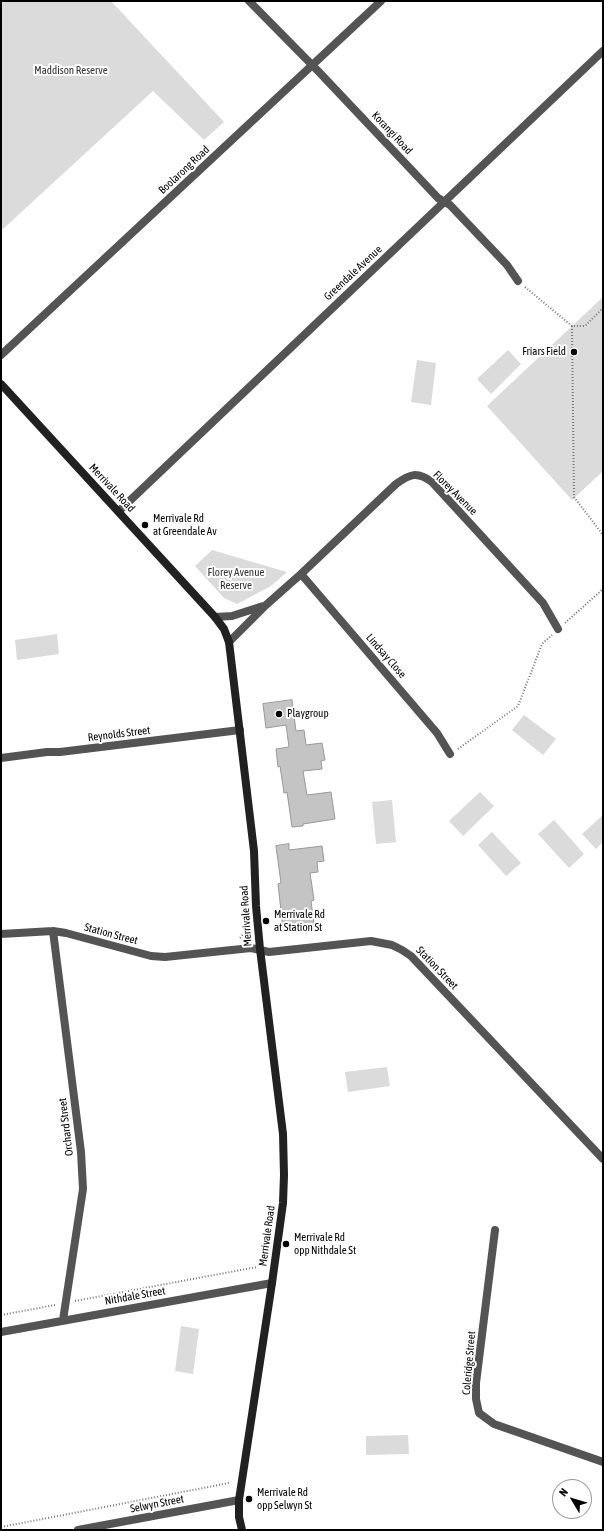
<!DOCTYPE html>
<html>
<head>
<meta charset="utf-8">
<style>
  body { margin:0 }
  #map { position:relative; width:604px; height:1531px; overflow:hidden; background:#fff; font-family:"Asap Condensed",sans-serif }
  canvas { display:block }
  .frame { position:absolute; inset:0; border:2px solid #000; pointer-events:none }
  .north { position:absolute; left:552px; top:1479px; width:40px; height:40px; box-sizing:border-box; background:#fff; border:1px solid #999; border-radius:50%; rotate:308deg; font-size:11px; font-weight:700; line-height:16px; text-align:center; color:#000 }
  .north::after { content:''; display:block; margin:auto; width:14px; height:18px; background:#000; clip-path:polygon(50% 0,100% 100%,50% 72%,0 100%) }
</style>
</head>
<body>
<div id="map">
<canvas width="604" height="1531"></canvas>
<div class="frame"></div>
<div class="north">N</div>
</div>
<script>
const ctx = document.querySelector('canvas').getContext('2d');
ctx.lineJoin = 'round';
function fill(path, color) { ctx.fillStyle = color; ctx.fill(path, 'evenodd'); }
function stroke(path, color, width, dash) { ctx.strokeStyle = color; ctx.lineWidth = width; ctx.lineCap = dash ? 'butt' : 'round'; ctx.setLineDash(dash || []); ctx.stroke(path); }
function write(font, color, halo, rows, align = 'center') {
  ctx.font = font + ' "Asap Condensed",sans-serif'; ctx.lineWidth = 4; ctx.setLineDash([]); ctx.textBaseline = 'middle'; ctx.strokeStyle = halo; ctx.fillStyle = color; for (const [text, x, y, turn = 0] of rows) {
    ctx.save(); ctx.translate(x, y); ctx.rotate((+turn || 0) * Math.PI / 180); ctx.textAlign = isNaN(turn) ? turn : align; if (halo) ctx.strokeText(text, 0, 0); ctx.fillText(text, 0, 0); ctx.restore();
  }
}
fill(new Path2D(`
  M 1,1 L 111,1 L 224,122 L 204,140 L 153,91 L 3,229 L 1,227 Z
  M 603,297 L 603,471 L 572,500 L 487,406 Z
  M 508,350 L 521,364 L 491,394 L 477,379 Z
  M 417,360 L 436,363 L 431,405 L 411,402 Z
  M 212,550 L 287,572 L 271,586 L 237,604 L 224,598 L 195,566 Z
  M 57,634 L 59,654 L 17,660 L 15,640 Z
  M 524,715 L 556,739 L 543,755 L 512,730 Z
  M 480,792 L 494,806 L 463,836 L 449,821 Z
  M 392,800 L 396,842 L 376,844 L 372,802 Z
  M 603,815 L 603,842 L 596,849 L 582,834 Z
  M 554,820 L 584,854 L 569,868 L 538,834 Z
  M 492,832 L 521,863 L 506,876 L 478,845 Z
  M 387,1067 L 390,1086 L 348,1092 L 345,1072 Z
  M 181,1326 L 199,1329 L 193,1374 L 175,1371 Z
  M 408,1435 L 409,1454 L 366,1455 L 366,1436 Z`), '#dbdbdb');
const building = new Path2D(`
  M 292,700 L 296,731 L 304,730 L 306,745 L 322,743 L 325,760 L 321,761 L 322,769 L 303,771 L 307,795 L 331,792 L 335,819 L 303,824 L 303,826 L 292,827 L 287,792 L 284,793 L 280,766 L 278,767 L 276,749 L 289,747 L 286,725 L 266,728 L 263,704 Z
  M 289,844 L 289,850 L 322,846 L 324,861 L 317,862 L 318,872 L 310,873 L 314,900 L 311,901 L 314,924 L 283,929 L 278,884 L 281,883 L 276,846 Z`);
fill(building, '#c4c4c4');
stroke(building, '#989898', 1);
stroke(new Path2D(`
  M 525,287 L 572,326 L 585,326 L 603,308
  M 572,326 L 574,497 L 603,535
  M 565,623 L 603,589
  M 458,749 L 518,706 L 542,644 L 552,635
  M 240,938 L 246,931
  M 75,1301 L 257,1267
  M 1,1315 L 55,1305
  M 1,1527 L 229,1483`), '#767676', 2, [1, 2]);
stroke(new Path2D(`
  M 249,1 L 319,72 L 438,198 L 450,205 L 507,265 L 518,281
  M 1,355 L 381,1
  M 119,511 L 603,51
  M 301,574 L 437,733 L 450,754
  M 215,617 L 232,616 L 263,606
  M 229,642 L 266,605 L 301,574 L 396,484 C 410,474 417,471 432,482 L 543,603 L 558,629
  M 1,758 L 47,752 L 60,752 L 240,730
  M 53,931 L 81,1152 L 83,1189 L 63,1320
  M 1,934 L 53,931 L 66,933 L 151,956 L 165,957 L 251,948 L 269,952 L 371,941 L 392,945 L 402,950 L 411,956 L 603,1159
  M 495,1230 L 476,1383 L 476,1399 L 479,1413 L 494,1424 L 603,1462
  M 1,1332 L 272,1283
  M 78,1530 L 239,1500`), '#545454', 8);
stroke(new Path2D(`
  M 1,384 L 215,617 L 224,629 L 229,642 L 254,851 L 256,906 L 260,949 L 283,1134 L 284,1175 L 283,1203 L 272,1283 L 239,1500 L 239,1517 L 242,1530`), '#212121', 8);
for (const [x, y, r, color] of [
  [574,352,4,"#000"],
  [145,525,4,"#000"],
  [279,714,4,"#000"],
  [266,921,4,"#000"],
  [286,1244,4,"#000"],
  [249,1499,4,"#000"]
]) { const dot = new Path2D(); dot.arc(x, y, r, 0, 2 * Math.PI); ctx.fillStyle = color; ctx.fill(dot); stroke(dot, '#fff', 1.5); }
write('11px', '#323232', '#fff', [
  ["Maddison Reserve",71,71],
  ["Florey Avenue",236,573],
  ["Reserve",236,586]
]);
write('11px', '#000', '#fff', [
  ["Korangi Road",392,133,47],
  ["Boolarong Road",184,170,-43],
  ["Greendale Avenue",353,273,-43],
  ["Merrivale Road",112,488,47],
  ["Florey Avenue",455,493,45],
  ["Lindsay Close",386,656,49],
  ["Reynolds Street",119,734,-7],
  ["Merrivale Road",246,916,-94],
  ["Station Street",111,934,15],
  ["Station Street",437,968,46],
  ["Orchard Street",66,1127,-97],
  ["Merrivale Road",267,1236,-82],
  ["Nithdale Street",135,1296,-10],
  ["Coleridge Street",469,1363,-85],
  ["Selwyn Street",157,1504,-11]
]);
write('11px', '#000', '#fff', [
  ["Friars Field",566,352,"right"],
  ["Merrivale Rd",153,519],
  ["at Greendale Av",153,532],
  ["Playgroup",287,714],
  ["Merrivale Rd",274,915],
  ["at Station St",274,928],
  ["Merrivale Rd",294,1238],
  ["opp Nithdale St",294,1251],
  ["Merrivale Rd",257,1493],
  ["opp Selwyn St",257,1506]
], 'left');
</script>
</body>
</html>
